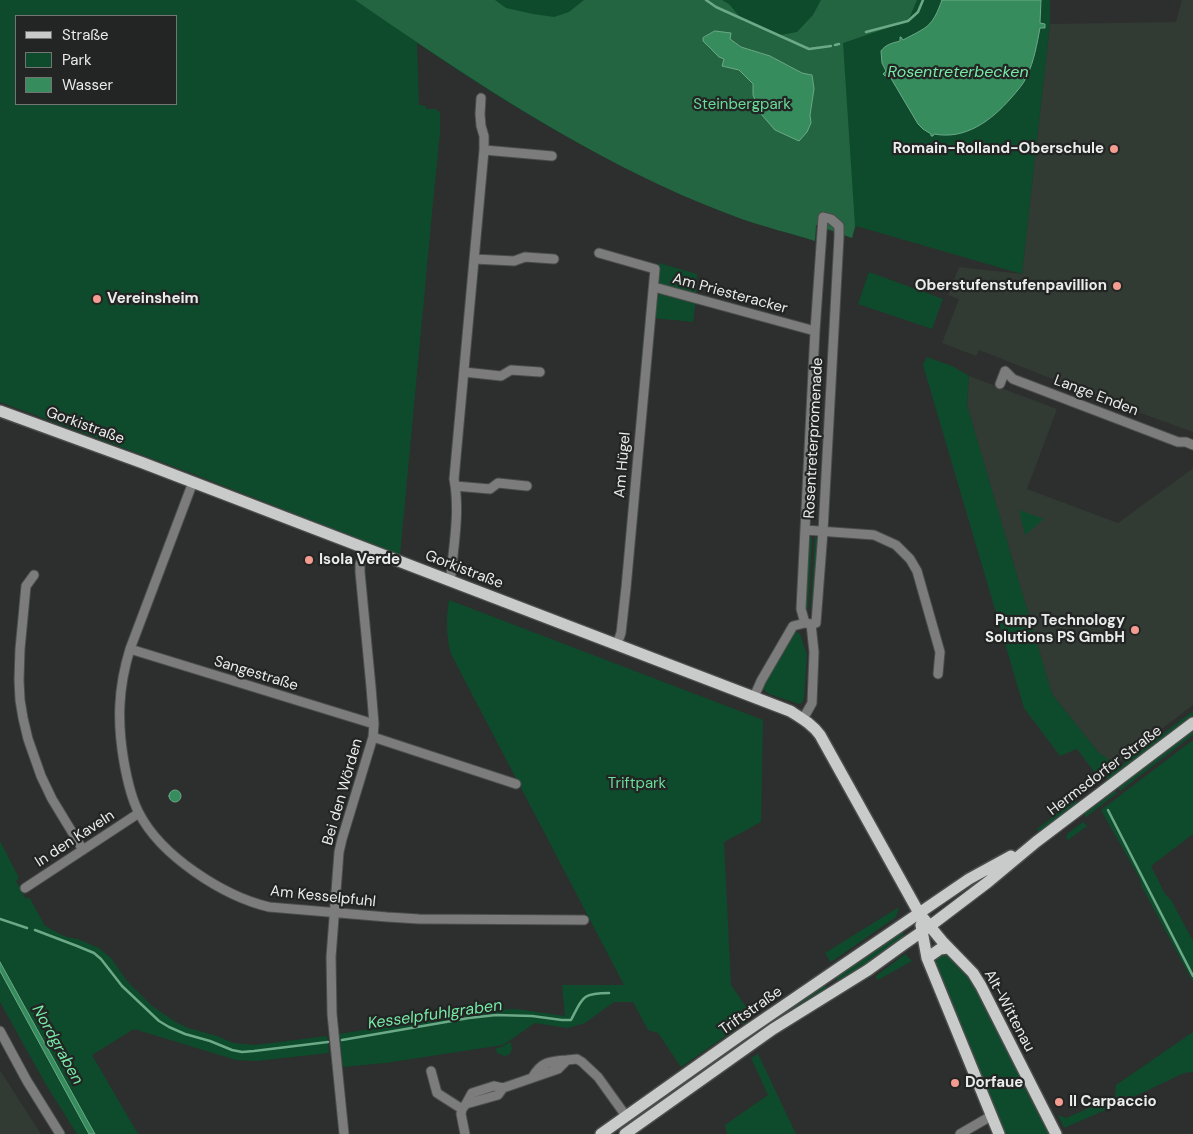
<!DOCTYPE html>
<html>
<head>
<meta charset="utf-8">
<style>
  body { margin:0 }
  #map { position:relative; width:1193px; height:1134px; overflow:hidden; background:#2c2f2d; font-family:"DM Sans",sans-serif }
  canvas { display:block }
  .legend { position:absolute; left:15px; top:15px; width:162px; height:90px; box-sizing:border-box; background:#222523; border:1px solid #727573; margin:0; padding:6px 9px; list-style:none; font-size:15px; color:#eaeceb }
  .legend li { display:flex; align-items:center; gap:10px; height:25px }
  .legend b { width:25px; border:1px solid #727573 }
</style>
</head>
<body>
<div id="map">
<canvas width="1193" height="1134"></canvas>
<ul class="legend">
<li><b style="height:6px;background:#c8cbc9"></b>Straße</li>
<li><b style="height:14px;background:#0e4b2c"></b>Park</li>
<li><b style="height:14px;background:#368c5c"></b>Wasser</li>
</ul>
</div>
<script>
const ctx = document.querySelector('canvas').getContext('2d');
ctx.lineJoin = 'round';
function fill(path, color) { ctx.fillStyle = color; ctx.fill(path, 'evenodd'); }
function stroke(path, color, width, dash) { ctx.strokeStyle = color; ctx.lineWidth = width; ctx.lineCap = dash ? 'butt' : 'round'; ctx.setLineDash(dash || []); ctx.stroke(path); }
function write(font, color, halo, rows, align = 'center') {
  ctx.font = font + ' "DM Sans",sans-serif'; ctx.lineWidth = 4.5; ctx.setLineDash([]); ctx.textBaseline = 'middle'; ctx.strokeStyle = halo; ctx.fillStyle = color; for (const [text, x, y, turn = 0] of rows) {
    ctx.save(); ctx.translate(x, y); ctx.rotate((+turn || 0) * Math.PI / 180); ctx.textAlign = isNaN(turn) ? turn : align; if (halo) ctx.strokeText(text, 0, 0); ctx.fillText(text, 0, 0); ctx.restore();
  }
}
fill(new Path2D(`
  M 1182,0 L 1193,0 L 1193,432 L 1121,406 L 979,350 L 976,356 L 942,343 L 959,299 L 948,295 L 959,267 L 1022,274 L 1050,24 L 1176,22 Z
  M 969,376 L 1057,409 L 1027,489 L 1118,523 L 1192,469 L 1193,467 L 1193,705 L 1116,764 L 1099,753 L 1052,694 L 967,405 Z
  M 0,1070 L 41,1134 L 0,1134 Z`), '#323a34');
fill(new Path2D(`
  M 0,0 L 1050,0 L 1050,24 L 1022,274 L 856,226 L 852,238 L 816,225 L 815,241 C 790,233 764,227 739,218 C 624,175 519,112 417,43 L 419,105 L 426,106 L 426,109 L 435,109 L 440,112 L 440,133 L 432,213 L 400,555 L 191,473 L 0,402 ZM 16,16 L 176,16 L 176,104 L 16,104 Z
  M 659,263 L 697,274 L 696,299 L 693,322 L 653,318 Z
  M 869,272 L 943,299 L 932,329 L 858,304 Z
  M 927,357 L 952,366 L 969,376 L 967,405 L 1052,694 L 1099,753 L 1116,764 L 1098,777 L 1077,749 L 1060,756 L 1024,708 L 923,365 Z
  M 1019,510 L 1044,519 L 1025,535 Z
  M 812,537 L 808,609 L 805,608 L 808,540 L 809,538 Z
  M 815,537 L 817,538 L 818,540 L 813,608 L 811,609 Z
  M 449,600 L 763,720 L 761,822 L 724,842 L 731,985 L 753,1017 L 681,1067 L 658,1033 L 648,1030 L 633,1002 L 614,1002 L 585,1023 L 575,1026 L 567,1028 L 535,1023 L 503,1045 L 385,1063 L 343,1067 L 339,1034 L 487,1010 L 516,1009 L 565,1016 L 562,985 L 624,985 L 451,654 C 446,635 446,619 449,600 Z
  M 795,631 L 800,634 L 807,655 L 804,698 L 802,703 L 799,704 L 769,694 L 763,689 L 762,686 Z
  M 1193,711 L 1193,715 L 1108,780 L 1106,777 Z
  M 1193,731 L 1193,735 L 1120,791 L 1118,788 Z
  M 1193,740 L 1193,834 L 1151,866 L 1165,894 L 1171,900 L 1193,941 L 1193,982 L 1142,887 L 1140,879 L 1101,810 Z
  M 1115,791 L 1117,793 L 1086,817 L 1084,814 Z
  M 1075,800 L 1078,803 L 1039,832 L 1037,829 Z
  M 1083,822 L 1087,826 L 1068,840 L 1066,837 L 1068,833 Z
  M 0,841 L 19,878 L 16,881 L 26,899 L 29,897 L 45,926 L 66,937 L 78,939 L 99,948 L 111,958 L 127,981 L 152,1006 L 174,1021 L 188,1028 L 217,1036 L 233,1043 L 255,1045 L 327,1036 L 329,1053 L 256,1061 L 236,1060 L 134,1029 L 92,1055 L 138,1134 L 77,1134 L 45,1083 L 0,1002 Z
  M 899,907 L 896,917 L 831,962 L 825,953 Z
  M 902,929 L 904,936 L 867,964 L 840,981 L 838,981 L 835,977 Z
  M 905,954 L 912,961 L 878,980 L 876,978 L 876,976 Z
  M 939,954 L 944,954 L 947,955 L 976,987 L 1053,1134 L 1004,1134 L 934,960 Z
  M 824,984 L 827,988 L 826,990 L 783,1018 L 782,1014 Z
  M 1193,1032 L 1193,1072 L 1184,1073 L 1110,1108 L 1064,1128 L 1058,1115 L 1066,1118 L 1115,1097 L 1116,1085 Z
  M 510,1042 C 514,1048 511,1055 505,1056 L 497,1053 L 496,1048 L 502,1047 Z
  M 737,1044 L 742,1046 L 639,1119 L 635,1115 Z
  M 758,1054 L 796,1134 L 727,1134 L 725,1125 L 768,1095 L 751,1058 Z`), '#0e4b2c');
fill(new Path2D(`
  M 355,0 L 495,0 L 506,8 L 533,14 L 554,17 L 569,12 L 584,0 L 722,0 L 729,4 L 743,21 L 781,35 L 797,32 L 813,15 L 821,0 L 917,0 L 908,21 L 843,43 L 855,226 L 852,238 L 816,225 L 815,241 C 790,233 764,227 739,218 C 713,208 687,198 662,186 C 553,135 454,68 355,0 ZM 704,38 L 730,39 L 741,47 L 770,56 L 802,73 L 812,75 L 814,89 L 810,115 L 811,123 L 753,95 L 753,85 L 739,70 L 723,66 L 724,58 C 716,53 705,48 704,38 Z`), '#236541');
const water = new Path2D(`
  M 942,0 L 1041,0 L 1040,23 L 1045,24 L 1045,28 L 1040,28 C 1037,44 1034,61 1027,76 C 1023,85 1017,91 1011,98 C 991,121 965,140 934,134 L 933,136 L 931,136 L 931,134 L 923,129 L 918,124 L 889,75 L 885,76 L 883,74 L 886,71 L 882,63 L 881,51 C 886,44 893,43 900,41 L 900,37 L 901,37 L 903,40 C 927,27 932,28 942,0 Z
  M 715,31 L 731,33 L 730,39 L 741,47 L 770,56 L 802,73 L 812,75 L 814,89 L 810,115 L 811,123 L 807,132 L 799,141 L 775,130 L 761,114 L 753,95 L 753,84 L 739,70 L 722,66 L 724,59 L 719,57 L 703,41 L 703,38 Z
  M169 796a6 6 0 1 1 12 0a6 6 0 1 1-12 0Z
  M 0,962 L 86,1118 L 95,1134 L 89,1134 L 0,971 Z`);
fill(water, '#368c5c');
stroke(water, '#6ca987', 1);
stroke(new Path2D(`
  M 706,0 L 716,7 L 809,49 L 831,46
  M 866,32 L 908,21 L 918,12 L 923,0
  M 835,45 L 839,44
  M 1108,810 L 1193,976
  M 0,919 L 27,928
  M 35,930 L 77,946 L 94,953 L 101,959 L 122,986 L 159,1021 L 169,1027 L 185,1034 L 210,1041 L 232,1050 L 242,1052 L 254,1051 L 328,1042
  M 342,1040 L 469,1018 L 496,1015 L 532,1016 L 562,1020 L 571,1020 C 583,997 582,993 609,993`), '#6ca987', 2.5);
const minor = new Path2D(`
  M 484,150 L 552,156
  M 599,253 L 655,269 L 626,588 L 621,633 L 617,644
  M 474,259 L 514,261 L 525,257 L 554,259
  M 654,287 L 815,331
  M 464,372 L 501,376 L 511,370 L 540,372
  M 1000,384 L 1005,371 L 1013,379 L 1178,442 L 1186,442 L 1193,445
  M 193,482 L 130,649 C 118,688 117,722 124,762 C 127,779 131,798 139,813 C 161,856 223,896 269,907 L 387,917 L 419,919 L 584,920
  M 455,486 L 490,489 L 498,483 L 527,486
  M 805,530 L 874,535 L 896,545 L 910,559 L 917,571 L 940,652 L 938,674
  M 34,575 L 26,586 L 20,649 L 19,680 L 20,700 L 23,718 L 28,739 L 41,776 L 52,799 L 83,850
  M 449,580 L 451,575 C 454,542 460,511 454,479 L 484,150 L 484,136 L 481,126 L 480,114 L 481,98
  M 130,649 L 374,724
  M 754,697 L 761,681 L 793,626 L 805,623 L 811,624 L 816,623 L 823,531 L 839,237 L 839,226 L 831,219 L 823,217 L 815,331 L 801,609 L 805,623
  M 803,719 L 812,703 L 814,652 L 811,624
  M 373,737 L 516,784
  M 25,888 L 139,813
  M 0,1031 L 27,1081 L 60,1134
  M 431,1071 L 437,1093 L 462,1109
  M 532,1078 C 541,1062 549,1061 567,1060
  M 466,1104 L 472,1093 L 494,1086 L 503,1088
  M 344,1134 L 332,1014 L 331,957 L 339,852 L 342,839 L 373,737 L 374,724 L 371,687 L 360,572 L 360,564 L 366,549
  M 465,1134 L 461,1114 L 462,1109 L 466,1104 L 498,1095 L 503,1088 L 558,1069 L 567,1060 L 577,1059 L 582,1062 L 598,1077 L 626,1116
  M 960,1134 L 991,1116`);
const major = new Path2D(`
  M 0,411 L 143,463 L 790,711 C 801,718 812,724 820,735 L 919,913 L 942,941 L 973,973 L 981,986 L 1056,1134
  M 921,925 L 927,958 L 999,1134
  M 927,958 L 940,949 L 948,948
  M 601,1134 L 738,1037 L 969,879 L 1011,856
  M 625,1134 L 773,1029 L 868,970 L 904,944 L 930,926 L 988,882 L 1036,842 L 1193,723`);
stroke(minor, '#4a4d4b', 11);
stroke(major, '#4a4d4b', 14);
stroke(minor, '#7b7c7b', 9);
stroke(major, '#c8cbc9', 11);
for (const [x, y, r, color] of [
  [1114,149,5,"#f59c90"],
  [1117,286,5,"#f59c90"],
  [97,299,5,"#f59c90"],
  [309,560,5,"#f59c90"],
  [1135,630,5,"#f59c90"],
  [955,1083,5,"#f59c90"],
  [1059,1102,5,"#f59c90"]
]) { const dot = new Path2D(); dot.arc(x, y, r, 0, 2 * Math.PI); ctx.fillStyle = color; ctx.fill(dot); stroke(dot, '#222523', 2); }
write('15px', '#6add9a', '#222523', [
  ["Steinbergpark",742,105],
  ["Triftpark",637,784]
]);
write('bold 15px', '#eaeceb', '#222523', [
  ["Romain-Rolland-Oberschule",1104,149,"right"],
  ["Oberstufenstufenpavillion",1107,286,"right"],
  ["Vereinsheim",107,299],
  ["Isola Verde",319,560],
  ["Pump Technology",1125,621,"right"],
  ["Solutions PS GmbH",1125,638,"right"],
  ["Dorfaue",965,1083],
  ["Il Carpaccio",1069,1102]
], 'left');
write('15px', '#eaeceb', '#222523', [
  ["Am Priesteracker",730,294,15],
  ["Lange Enden",1096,396,21],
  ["Gorkistraße",85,426,20],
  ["Rosentreterpromenade",814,438,-87],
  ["Am Hügel",623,465,-85],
  ["Gorkistraße",464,570,21],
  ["Sangestraße",256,674,17],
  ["Hermsdorfer Straße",1105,771,-37],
  ["Bei den Wörden",343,792,-74],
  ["In den Kaveln",75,839,-33],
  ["Am Kesselpfuhl",323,897,6],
  ["Triftstraße",751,1011,-35],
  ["Alt-Wittenau",1009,1011,62]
]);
write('italic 16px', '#78eaa7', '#222523', [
  ["Rosentreterbecken",958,73],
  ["Kesselpfuhlgraben",435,1015,-8],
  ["Nordgraben",57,1045,61]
]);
</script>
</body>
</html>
